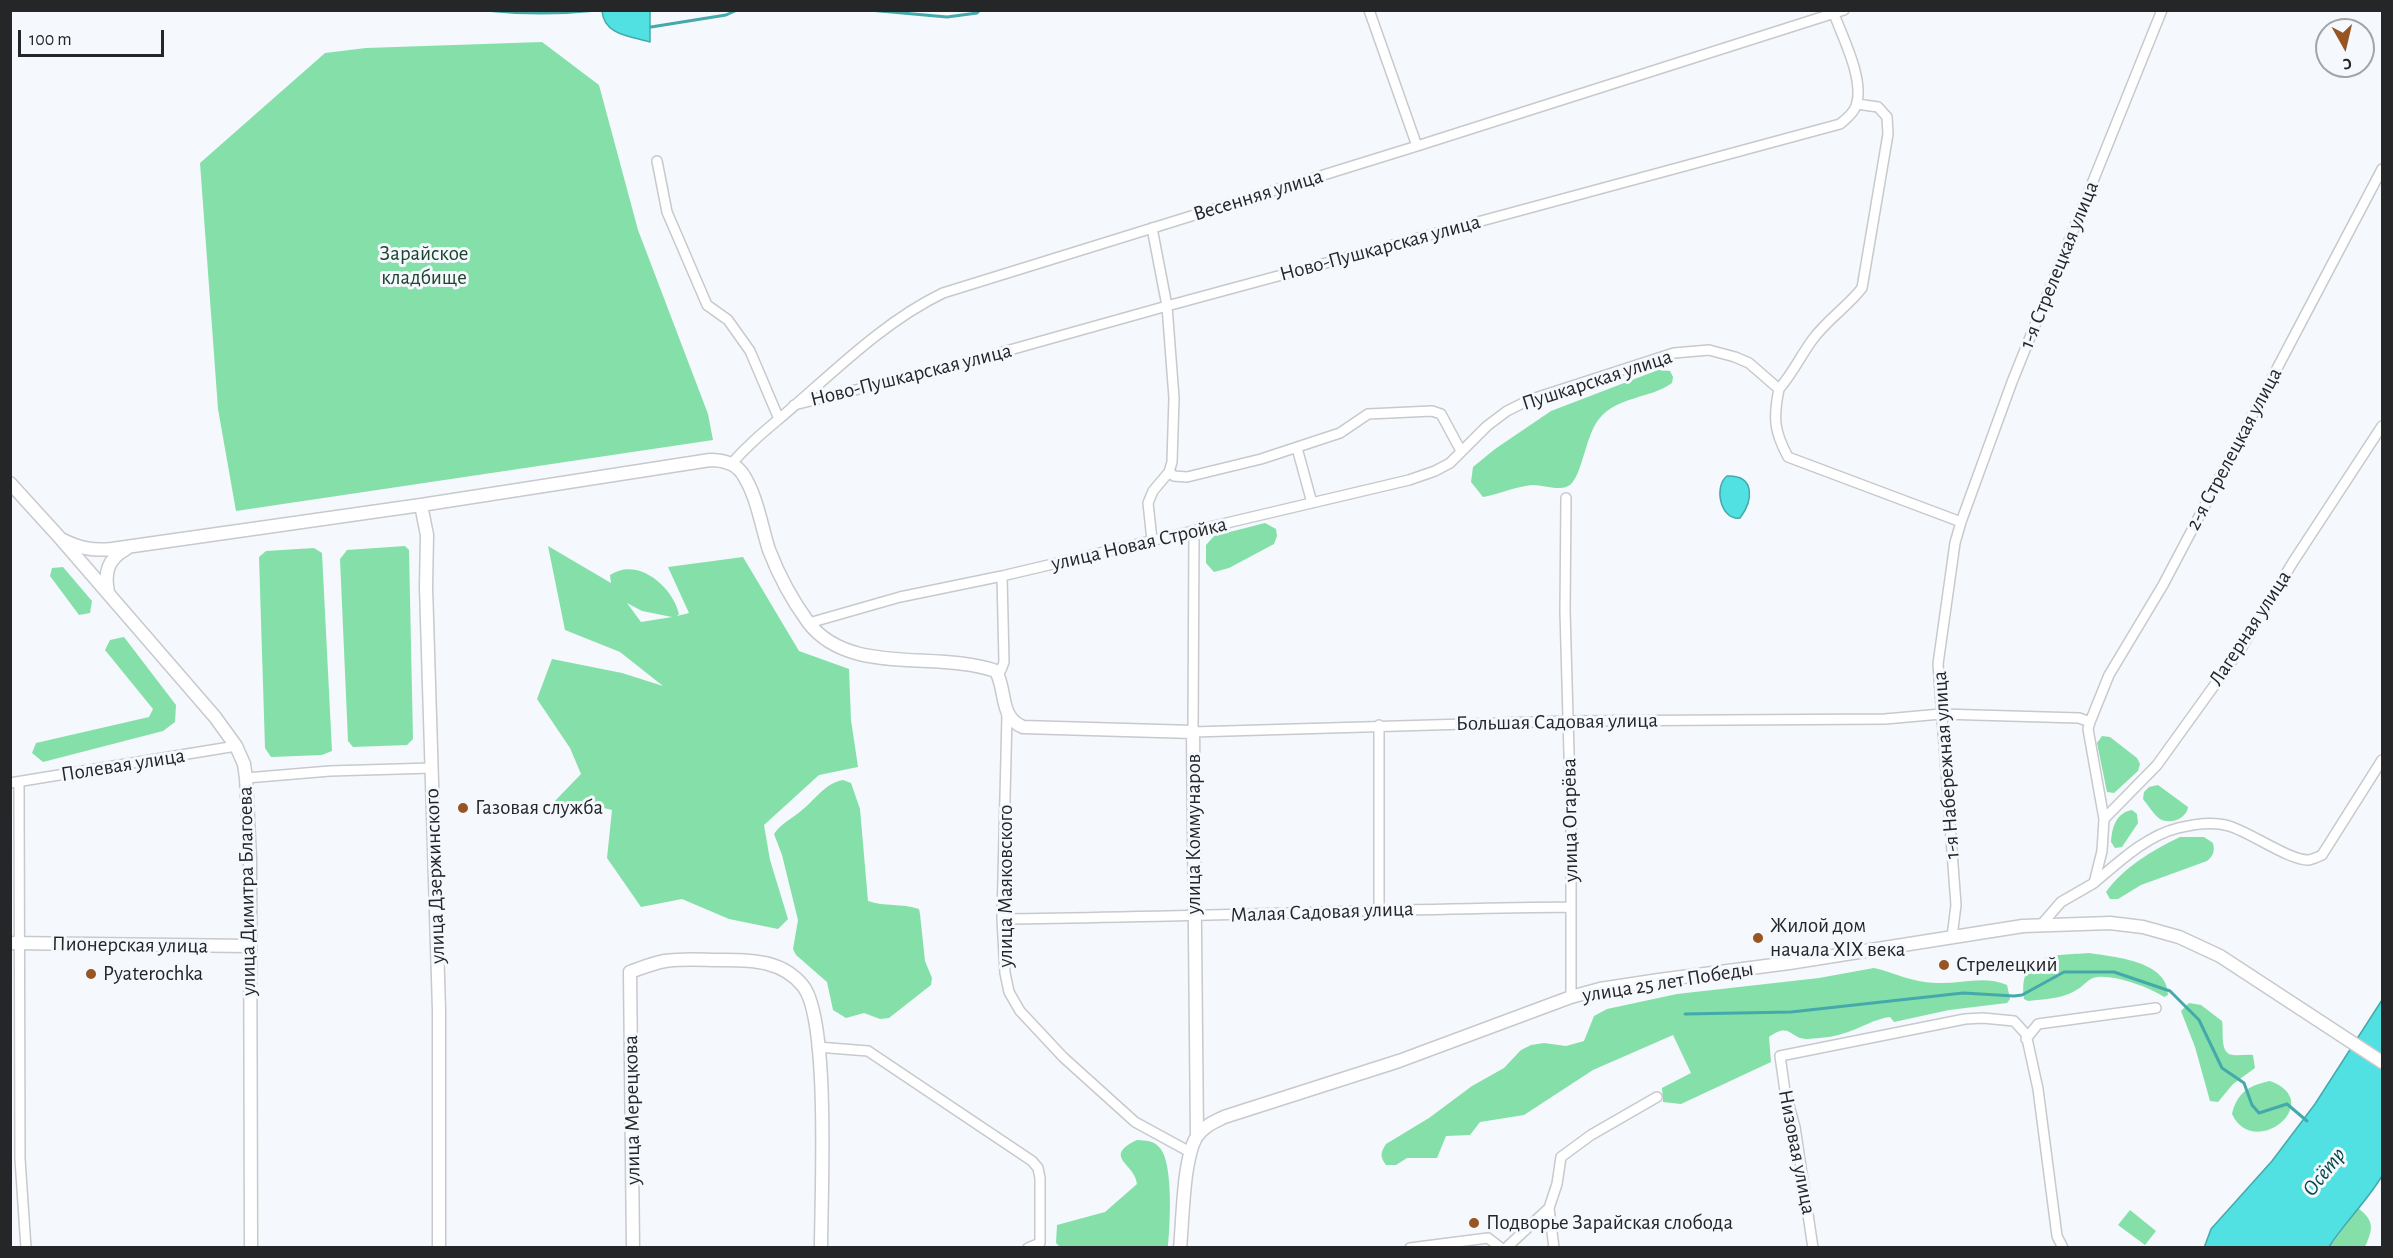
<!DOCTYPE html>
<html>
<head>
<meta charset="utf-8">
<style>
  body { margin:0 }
  #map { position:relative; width:2393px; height:1258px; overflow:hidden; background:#f5f8fc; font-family:"Alegreya Sans",sans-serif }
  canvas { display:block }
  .frame { position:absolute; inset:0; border:12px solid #252627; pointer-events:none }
  .north { position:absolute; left:2315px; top:18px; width:60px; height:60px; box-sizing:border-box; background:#f5f8fc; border:2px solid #a2a4a7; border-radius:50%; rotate:172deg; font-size:16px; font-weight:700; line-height:24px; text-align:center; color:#252627 }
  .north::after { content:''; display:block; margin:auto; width:21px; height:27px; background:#975523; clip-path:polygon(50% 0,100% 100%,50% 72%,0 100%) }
  .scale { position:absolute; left:18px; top:30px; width:146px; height:27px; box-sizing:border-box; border:3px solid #252627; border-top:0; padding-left:8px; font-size:18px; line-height:21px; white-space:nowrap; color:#252627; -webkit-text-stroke:4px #f5f8fc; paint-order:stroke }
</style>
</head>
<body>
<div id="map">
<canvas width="2393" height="1258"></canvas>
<div class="frame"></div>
<div class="north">С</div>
<div class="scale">100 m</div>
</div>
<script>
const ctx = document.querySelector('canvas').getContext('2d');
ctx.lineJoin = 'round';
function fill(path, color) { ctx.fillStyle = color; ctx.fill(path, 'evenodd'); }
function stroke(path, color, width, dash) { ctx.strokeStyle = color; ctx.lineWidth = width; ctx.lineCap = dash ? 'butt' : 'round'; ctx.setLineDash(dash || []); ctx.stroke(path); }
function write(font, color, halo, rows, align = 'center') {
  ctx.font = font + ' "Alegreya Sans",sans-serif'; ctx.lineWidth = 6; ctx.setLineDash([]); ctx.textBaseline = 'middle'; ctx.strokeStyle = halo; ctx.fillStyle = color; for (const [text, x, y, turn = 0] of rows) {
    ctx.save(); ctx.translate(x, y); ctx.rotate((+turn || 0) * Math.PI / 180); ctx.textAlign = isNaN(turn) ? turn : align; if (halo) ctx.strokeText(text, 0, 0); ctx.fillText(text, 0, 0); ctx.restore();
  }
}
fill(new Path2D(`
  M 542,42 L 599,85 L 638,230 L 708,414 L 713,440 L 236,511 L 218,409 L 200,163 L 325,53 L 366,48 Z
  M 1658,370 L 1670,371 L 1673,377 L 1672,383 C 1650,399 1617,396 1599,419 C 1586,435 1583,470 1572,483 C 1563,493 1545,485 1533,485 C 1516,486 1500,494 1483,497 L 1471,482 L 1473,467 L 1495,449 L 1551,411 Z
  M 1265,523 L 1276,529 L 1277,536 L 1274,544 L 1229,568 L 1214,572 L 1206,563 L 1206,545 L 1214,536 Z
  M 405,546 L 409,550 L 413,739 L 407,745 L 353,747 L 348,741 L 340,559 L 347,550 Z
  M 548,546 L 611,583 L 610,575 C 638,556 673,587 679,614 L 677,616 L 689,613 L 668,567 L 743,557 L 799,651 L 849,669 L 851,720 L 858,767 L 819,775 L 764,825 L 770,860 L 788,919 L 778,929 L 729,919 L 682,899 L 641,907 L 607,858 L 612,810 L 584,803 L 552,804 L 581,774 L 570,748 L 537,699 L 552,659 L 622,673 L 663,686 L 620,652 L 565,630 ZM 627,603 L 642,611 L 672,617 L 641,622 Z
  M 314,548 L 322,553 L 332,751 L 322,755 L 271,757 L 265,748 L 259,557 L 266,551 Z
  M 63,567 L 92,601 L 90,613 L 79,615 L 50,576 L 52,568 Z
  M 124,637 L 176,705 L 175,722 L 163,731 L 43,762 L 32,753 L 36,743 L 149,717 L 153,709 L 105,650 L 110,640 Z
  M 2102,736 L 2110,737 L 2137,758 L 2140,764 L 2138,771 L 2114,793 L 2107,792 L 2097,743 Z
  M 843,780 L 851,783 L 860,809 L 868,901 C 884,907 902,903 919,909 L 920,914 L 925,961 L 932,978 L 931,985 L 889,1018 L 880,1019 L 864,1013 L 846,1018 L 833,1010 L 827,982 L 796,955 L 793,949 L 798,920 L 782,855 L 774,834 C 781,823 792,819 802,810 C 816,799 825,783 843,780 Z
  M 2158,785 L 2188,807 C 2187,818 2171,825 2160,819 C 2154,815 2148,805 2143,799 L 2144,792 L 2149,787 Z
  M 2132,810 L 2137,814 L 2138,823 L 2122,847 L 2115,848 L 2111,842 C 2112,827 2116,813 2132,810 Z
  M 2180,837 L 2204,837 L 2213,843 C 2215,852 2213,856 2207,861 L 2141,885 L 2118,899 L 2110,899 L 2106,892 C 2124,867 2153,850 2180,837 Z
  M 2089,953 C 2115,957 2168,961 2168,995 L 2164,997 C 2150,987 2115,975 2097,977 C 2088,978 2085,985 2078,989 C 2064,999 2044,999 2028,1001 L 2024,999 C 2018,951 2054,956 2089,953 Z
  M 1874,968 C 1896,973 1913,983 1937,983 C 1961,984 1984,975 2007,985 L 2010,999 L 2007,1003 L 1949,1010 L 1894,1022 L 1890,1017 C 1874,1019 1861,1028 1845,1033 C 1834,1037 1820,1038 1808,1039 C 1790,1040 1791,1021 1769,1037 L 1771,1062 L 1681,1104 L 1663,1102 L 1662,1088 L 1691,1073 L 1673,1035 L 1593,1070 L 1524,1115 L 1480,1122 L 1470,1135 L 1446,1136 L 1437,1158 L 1407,1158 L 1396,1165 L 1386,1165 C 1380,1157 1380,1153 1386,1144 L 1429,1118 L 1472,1086 L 1504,1068 L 1521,1050 L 1531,1045 L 1544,1043 L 1566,1046 L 1584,1041 L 1594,1016 L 1607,1009 L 1677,994 L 1819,978 Z
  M 2189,1003 L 2201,1005 L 2222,1021 C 2224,1031 2219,1054 2233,1055 C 2240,1056 2246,1054 2253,1055 L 2255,1068 L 2233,1084 L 2218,1102 L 2210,1101 L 2195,1047 L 2181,1011 Z
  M 2270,1081 C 2327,1102 2254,1161 2232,1114 C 2237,1092 2250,1085 2270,1081 Z
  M 1137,1140 C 1146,1141 1153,1140 1159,1147 C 1174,1161 1170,1227 1168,1247 L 1060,1247 L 1056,1243 L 1057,1225 L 1105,1212 L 1137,1184 C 1136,1164 1101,1157 1137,1140 Z
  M 2358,1208 C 2375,1221 2373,1229 2365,1247 L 2329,1248 Z
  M 2130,1210 L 2156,1231 L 2145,1245 L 2118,1225 Z`), '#84e0a8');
const water = new Path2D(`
  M 602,11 L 650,11 L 650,42 C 630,36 604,35 602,11 Z
  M 1727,476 C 1756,475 1753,501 1740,518 C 1721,521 1713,487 1727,476 Z
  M 2382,1000 L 2382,1176 C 2367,1201 2345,1222 2329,1247 L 2204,1248 L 2211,1229 L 2272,1161 L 2315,1104 Z`);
fill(water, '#51e1e2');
stroke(water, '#44a9aa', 1.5);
stroke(new Path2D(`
  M 484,10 C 522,14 560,14 598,10
  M 869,10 L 947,17 L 977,13 L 980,10
  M 651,27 L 726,15 L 737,10
  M 1685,1014 L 1791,1012 L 1963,993 L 2014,996 L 2022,995 L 2064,972 L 2114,972 L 2170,991 L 2199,1020 L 2222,1068 L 2244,1083 L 2252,1105 L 2259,1113 L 2287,1104 L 2307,1121`), '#44a9aa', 3);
const street = new Path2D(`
  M 1369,10 L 1417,146
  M 657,161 L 667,212 L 707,305 L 728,320 L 750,351 L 779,419
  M 1779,389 C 1793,373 1801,355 1813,339 C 1827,320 1847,307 1862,288 L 1888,134 L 1887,117 L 1878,107 L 1857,104
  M 1779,389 C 1773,418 1774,431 1788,457 L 1961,522
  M 794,405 L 949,367 L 1167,306 L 1840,124 C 1846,119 1853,114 1856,106 C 1865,81 1843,38 1834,14
  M 1297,448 L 1312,503
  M 731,464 C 748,445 760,435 779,419 C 831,375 881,323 943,293 L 1417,146 L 1844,10
  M 1169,472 L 1174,476 L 1187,477 L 1261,459 L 1340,433 L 1368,414 L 1432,411 L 1441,414 L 1461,451
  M 1566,498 L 1565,611 L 1571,824 L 1571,997
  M 1194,531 L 1193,732 L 1568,721 L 1885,719 L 1941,714 L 2079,718 L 2090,722
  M 1152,540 L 1148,503 L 1153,491 L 1169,472 L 1172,462 L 1174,398 L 1167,306 L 1152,228
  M 809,623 L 900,597 L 1002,576 L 1409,480 L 1435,471 L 1450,463 L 1487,426 L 1507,411 L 1529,400 L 1674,353 L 1709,350 L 1735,357 L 1749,363 L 1779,389
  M 996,671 L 1001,670 L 1004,662 L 1002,576
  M 1007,715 L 1002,919 L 1005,973 L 1009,992 L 1020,1011 L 1063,1057 L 1135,1122 L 1190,1152
  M 1379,725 L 1379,909
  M 246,778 L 330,771 L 432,768
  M 19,782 L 20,1159 L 26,1248
  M 10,783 L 236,746
  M 2104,819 L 2157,765 L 2242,647 L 2293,562 L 2382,426
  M 2094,883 C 2119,862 2146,836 2178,828 C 2194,824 2213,821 2229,826 C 2250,832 2290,861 2309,860 C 2313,859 2318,857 2322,855 L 2382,760
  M 1002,919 C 1192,917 1381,909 1570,907
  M 2041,925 L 2061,902 L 2094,883 L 2102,851 L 2104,819 L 2088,729 L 2090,722 L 2109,675 L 2163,585 L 2382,169
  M 1952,937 L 1956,905 L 1938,664 L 1955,543 L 1961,522 L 2012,382 L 2162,10
  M 2026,1039 L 2038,1024 L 2156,1008
  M 817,1047 L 868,1051 L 1032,1161 L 1038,1168 L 1040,1178 L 1040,1243
  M 1549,1208 L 1554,1248
  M 1028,1248 L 1040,1243
  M 1410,1248 L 1488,1238 L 1501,1248
  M 1506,1248 L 1549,1208 L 1557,1184 L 1561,1157 L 1591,1135 L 1657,1097
  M 1813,1248 L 1795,1127 L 1785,1091 L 1780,1056 L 1965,1019 L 1983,1018 L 2014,1021 L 2026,1034 L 2038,1089 L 2057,1236 L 2063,1248`);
const secondary = new Path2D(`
  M 10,483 L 61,539 L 215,717 L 236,746 L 244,764 L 246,778 L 250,858 L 251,1248
  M 421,505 L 427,535 L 426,587 L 439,1010 L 439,1248
  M 61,539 C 79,548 92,551 112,549 L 421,505 L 710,460 C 722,460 734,462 742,473 C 757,495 761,525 769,550 C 779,576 792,600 808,622 C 849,677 937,650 996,671 C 1007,692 999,717 1023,727 L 1193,732 L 1197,1136
  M 108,592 C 104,572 108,559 126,549
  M 10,943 L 249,946
  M 633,1248 L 630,972 C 641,968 653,963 665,961 C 684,958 705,960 724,960 C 754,960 783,961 803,986 C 830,1020 821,1197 821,1248
  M 1180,1248 C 1183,1219 1183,1158 1197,1136 C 1204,1126 1214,1122 1224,1117 L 1399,1061 L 1571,997 L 1600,989 L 1659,980 L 1789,963 L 2023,926 L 2110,923 L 2143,927 L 2179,937 L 2220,956 L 2382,1062`);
stroke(street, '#c7c9cd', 12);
stroke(secondary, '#c7c9cd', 15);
stroke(street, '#fff', 9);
stroke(secondary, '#fff', 12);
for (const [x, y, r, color] of [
  [463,808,6,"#975523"],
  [1758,938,6,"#975523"],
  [1944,965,6,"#975523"],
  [91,974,6,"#975523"],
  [1474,1223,6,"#975523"]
]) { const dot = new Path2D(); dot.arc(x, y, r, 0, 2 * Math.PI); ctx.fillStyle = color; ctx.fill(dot); stroke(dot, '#f5f8fc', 2); }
write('21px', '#252627', '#f5f8fc', [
  ["Весенняя улица",1258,195,-17],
  ["Ново-Пушкарская улица",1380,248,-15],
  ["1-я Стрелецкая улица",2059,265,-68],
  ["Ново-Пушкарская улица",911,375,-14],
  ["Пушкарская улица",1597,380,-18],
  ["2-я Стрелецкая улица",2234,449,-62],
  ["улица Новая Стройка",1139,544,-13],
  ["Лагерная улица",2250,628,-57],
  ["Большая Садовая улица",1557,722,-1],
  ["Полевая улица",123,765,-9],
  ["1-я Набережная улица",1946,765,-94],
  ["улица Огарёва",1570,820,-91],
  ["улица Коммунаров",1194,834,-90],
  ["улица Дзержинского",435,876,-92],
  ["улица Маяковского",1006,886,-90],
  ["улица Димитра Благоева",247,891,-91],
  ["Малая Садовая улица",1322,912,-2],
  ["Пионерская улица",130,945,1],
  ["улица 25 лет Победы",1668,982,-9],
  ["улица Мерецкова",632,1110,-91],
  ["Низовая улица",1797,1152,79]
]);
write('21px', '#1d442d', '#f5f8fc', [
  ["Зарайское",424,254],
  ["кладбище",424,278]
]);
write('21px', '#252627', '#f5f8fc', [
  ["Газовая служба",475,808],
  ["Жилой дом",1770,926],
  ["начала XIX века",1770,950],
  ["Стрелецкий",1956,965],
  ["Pyaterochka",103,974],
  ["Подворье Зарайская слобода",1486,1223]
], 'left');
write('italic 22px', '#044848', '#f5f8fc', [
  ["Осётр",2324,1172,-52]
]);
</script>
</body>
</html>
